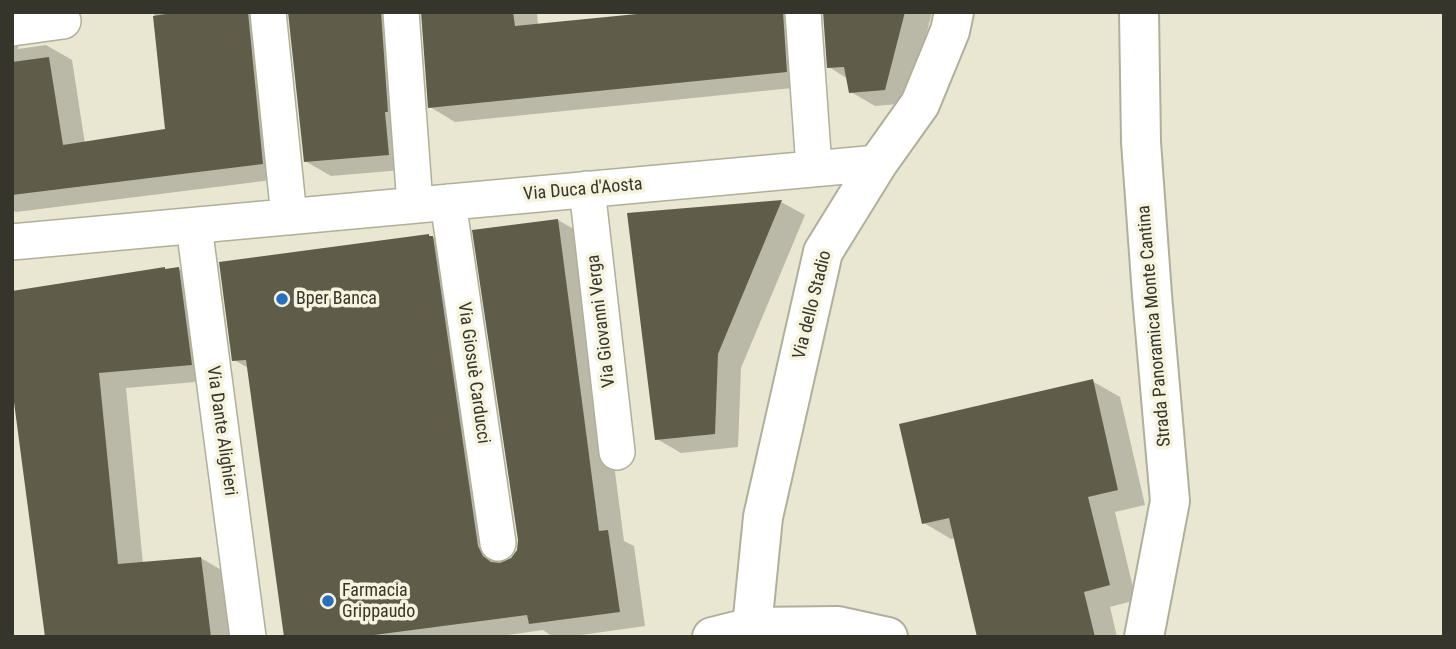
<!DOCTYPE html>
<html>
<head>
<meta charset="utf-8">
<style>
  body { margin:0 }
  #map { position:relative; width:1456px; height:649px; overflow:hidden; background:#e9e7d1; font-family:"Roboto Condensed",sans-serif }
  canvas { display:block }
  .frame { position:absolute; inset:0; border:14px solid #35352c; pointer-events:none }
</style>
</head>
<body>
<div id="map">
<canvas width="1456" height="649"></canvas>
<div class="frame"></div>
</div>
<script>
const ctx = document.querySelector('canvas').getContext('2d');
ctx.lineJoin = 'round';
function fill(path, color) { ctx.fillStyle = color; ctx.fill(path, 'evenodd'); }
function stroke(path, color, width, dash) { ctx.strokeStyle = color; ctx.lineWidth = width; ctx.lineCap = dash ? 'butt' : 'round'; ctx.setLineDash(dash || []); ctx.stroke(path); }
function write(font, color, halo, rows, align = 'center') {
  ctx.font = font + ' "Roboto Condensed",sans-serif'; ctx.lineWidth = 7; ctx.setLineDash([]); ctx.textBaseline = 'middle'; ctx.strokeStyle = halo; ctx.fillStyle = color; for (const [text, x, y, turn = 0] of rows) {
    ctx.save(); ctx.translate(x, y); ctx.rotate((+turn || 0) * Math.PI / 180); ctx.textAlign = isNaN(turn) ? turn : align; if (halo) ctx.strokeText(text, 0, 0); ctx.fillText(text, 0, 0); ctx.restore();
  }
}
fill(new Path2D(`
  M 12,12 L 19,35 L 18,49 L 46,45 L 72,60 L 85,144 L 167,131 L 154,12 L 280,12 L 288,178 L 16,212 L 12,210 Z
  M 290,12 L 413,12 L 414,169 L 331,176 L 305,161 Z
  M 423,12 L 537,12 L 538,26 L 674,12 L 806,12 L 812,86 L 455,122 L 430,107 Z
  M 829,12 L 932,12 L 909,103 L 875,106 L 851,92 L 848,79 L 829,67 Z
  M 781,202 L 805,215 L 741,368 L 738,447 L 681,453 L 657,439 Z
  M 558,220 L 584,235 L 624,541 L 634,546 L 645,626 L 567,637 L 553,637 L 543,630 L 494,637 L 286,637 L 250,369 L 234,360 L 432,237 L 458,252 L 504,563 L 511,561 L 518,552 Z
  M 165,269 L 168,271 L 179,269 L 206,285 L 218,380 L 126,388 L 143,564 L 201,558 L 228,574 L 235,637 L 47,637 L 12,373 Z
  M 1092,381 L 1120,397 L 1145,505 L 1115,512 L 1136,600 L 1110,607 L 1117,637 L 979,637 L 956,538 L 951,539 L 924,523 Z`), '#0003');
fill(new Path2D(`
  M 179,12 L 248,12 L 263,164 L 12,195 L 12,62 L 49,57 L 63,145 L 165,129 L 153,16 Z
  M 288,12 L 381,12 L 388,112 L 385,112 L 389,155 L 304,162 Z
  M 421,12 L 513,12 L 515,26 L 657,12 L 783,12 L 787,72 L 428,108 Z
  M 823,12 L 905,12 L 885,90 L 849,93 L 844,67 L 827,68 Z
  M 782,200 L 718,354 L 715,434 L 655,440 L 627,213 Z
  M 558,219 L 599,531 L 608,530 L 620,612 L 529,624 L 527,615 L 359,637 L 284,637 L 246,360 L 232,361 L 219,262 L 429,234 L 429,236 L 433,236 L 478,546 L 483,556 L 491,562 L 500,563 L 511,558 L 517,550 L 518,540 L 472,230 Z
  M 165,267 L 165,269 L 179,267 L 192,365 L 99,373 L 118,564 L 201,557 L 211,637 L 45,637 L 12,387 L 12,291 Z
  M 1093,379 L 1118,490 L 1088,497 L 1110,585 L 1084,592 L 1095,637 L 977,637 L 949,518 L 922,524 L 899,424 Z`), '#5f5d4a');
const street = new Path2D(`
  M 268,12 L 289,217
  M 401,12 L 415,205
  M 803,12 L 814,168
  M 12,28 L 63,21
  M 587,189 L 617,452
  M 448,202 L 498,543
  M 194,226 L 248,637
  M 12,242 L 878,163`);
const secondary = new Path2D(`
  M 1139,12 L 1141,142 L 1152,295 L 1170,501 L 1144,637
  M 752,627 L 763,517 L 823,252 L 878,163 L 920,104 L 950,31 L 954,12
  M 712,637 L 752,627 L 838,626 L 888,637`);
stroke(street, '#b1af9a', 38);
stroke(secondary, '#b1af9a', 42);
stroke(street, '#fff', 35);
stroke(secondary, '#fff', 38);
for (const [x, y, r, color] of [
  [282,299,7,"#2770c0"],
  [328,601,7,"#2770c0"]
]) { const dot = new Path2D(); dot.arc(x, y, r, 0, 2 * Math.PI); ctx.fillStyle = color; ctx.fill(dot); stroke(dot, '#f6f4de', 2.5); }
write('18px', '#35352c', '#f6f4de', [
  ["Via Duca d'Aosta",583,190,-5],
  ["Via dello Stadio",813,305,-76],
  ["Via Giovanni Verga",602,321,-97],
  ["Strada Panoramica Monte Cantina",1155,326,-95],
  ["Via Giosuè Carducci",473,373,82],
  ["Via Dante Alighieri",221,431,82]
]);
write('18px', '#35352c', '#f6f4de', [
  ["Bper Banca",296,299],
  ["Farmacia",342,591],
  ["Grippaudo",342,612]
], 'left');
</script>
</body>
</html>
